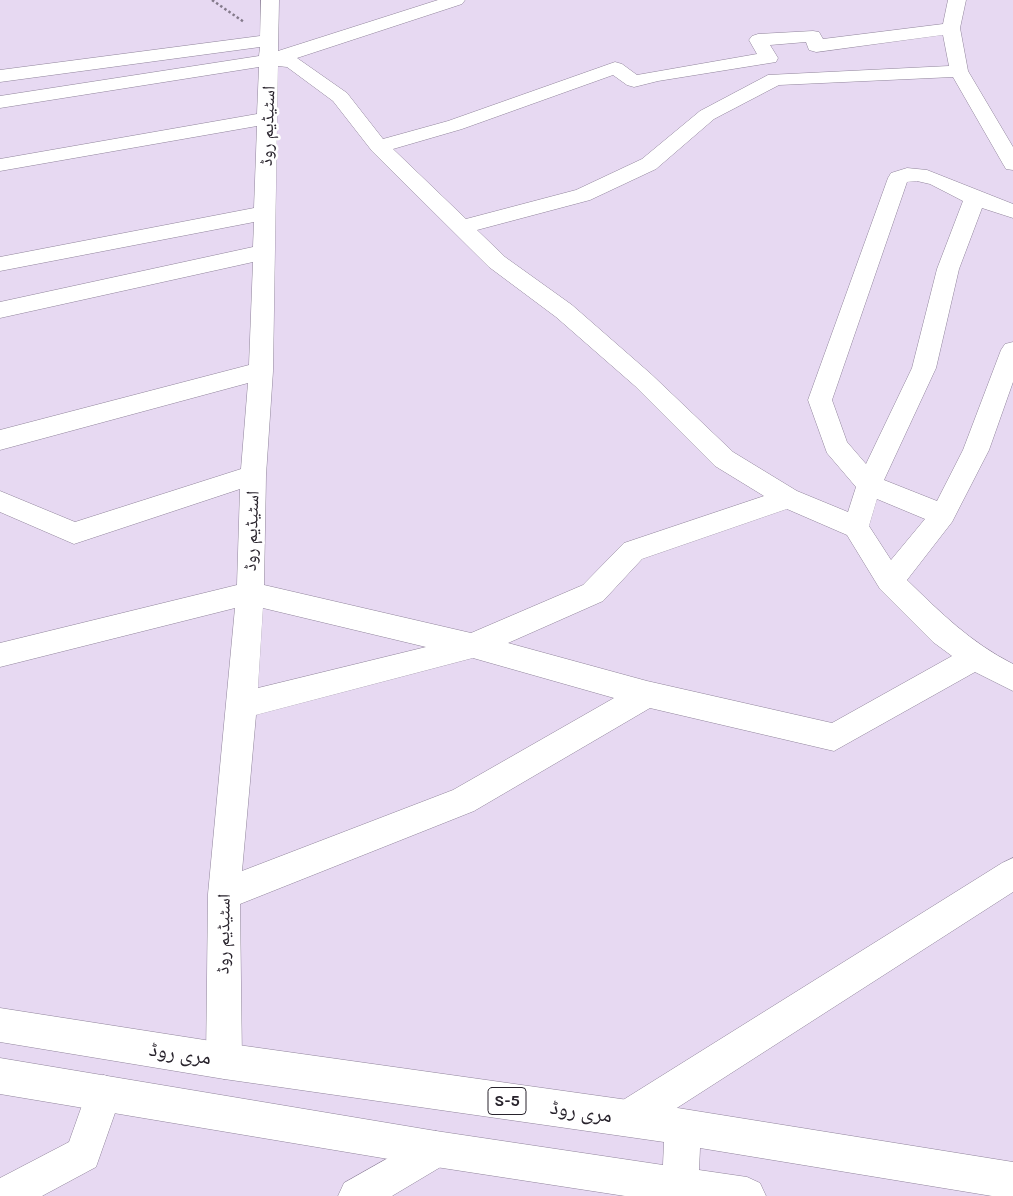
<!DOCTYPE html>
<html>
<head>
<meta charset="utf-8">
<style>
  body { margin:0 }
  canvas { display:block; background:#e7d9f2 }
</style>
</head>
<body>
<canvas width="1013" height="1196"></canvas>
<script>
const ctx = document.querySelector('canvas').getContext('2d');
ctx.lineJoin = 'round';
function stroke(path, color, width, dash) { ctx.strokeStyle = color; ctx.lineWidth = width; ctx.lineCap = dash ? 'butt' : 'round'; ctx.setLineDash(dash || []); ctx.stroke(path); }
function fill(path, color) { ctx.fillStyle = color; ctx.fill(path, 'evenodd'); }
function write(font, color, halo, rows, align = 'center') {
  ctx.font = font + ' Karla,"Noto Naskh Arabic",sans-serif'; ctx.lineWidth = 5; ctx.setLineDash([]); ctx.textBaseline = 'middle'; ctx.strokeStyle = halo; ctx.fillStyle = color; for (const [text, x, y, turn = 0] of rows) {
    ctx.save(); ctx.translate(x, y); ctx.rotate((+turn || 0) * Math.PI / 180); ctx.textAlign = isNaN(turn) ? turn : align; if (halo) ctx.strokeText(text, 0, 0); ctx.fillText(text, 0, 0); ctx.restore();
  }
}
const minor = new Path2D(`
  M 261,0 L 279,0 L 278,51 L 438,0 L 465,0 L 462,4 L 297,58 L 347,93 L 383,139 L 448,121 L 615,62 L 622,64 L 637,75 L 757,54 L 749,40 L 752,36 L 758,34 L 813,31 L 819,32 L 823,39 L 943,24 L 948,0 L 966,0 L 960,28 L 968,71 L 1013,147 L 1013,170 L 1006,169 L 1003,164 L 953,77 L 779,85 L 714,119 L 656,169 L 590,200 L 477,230 L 505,257 L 572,305 L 651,374 L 733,452 L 797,491 L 848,512 L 856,487 L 827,453 L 808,400 L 888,178 L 891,173 L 907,168 L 927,170 L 1013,204 L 1013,218 L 982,208 L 959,269 L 936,368 L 884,480 L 937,501 L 963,450 L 1001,350 L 1005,344 L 1013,342 L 1013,382 L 989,450 L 952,522 L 907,580 C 941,613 970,642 1013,664 L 1013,691 L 975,672 L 834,751 L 650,708 L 474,811 L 240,904 L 242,1061 L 236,1073 L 224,1079 L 212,1073 L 206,1061 L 208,894 L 235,608 L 0,667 L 0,643 L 237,585 L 240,489 L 74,544 L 0,512 L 0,491 L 75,522 L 241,469 L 248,383 L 0,450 L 0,430 L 249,365 L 253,262 L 0,318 L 0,302 L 253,247 L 254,222 L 0,271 L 0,257 L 254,208 L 257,126 L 0,171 L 0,159 L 257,114 L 259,67 L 0,108 L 0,96 L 259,56 L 260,47 L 0,82 L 0,70 L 260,36 ZM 943,35 L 949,66 L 768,75 L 700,111 L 642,159 L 576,190 L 466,219 L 393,149 L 462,129 L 613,75 L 627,85 L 634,87 L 658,81 L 776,62 L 778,58 L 770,45 L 806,42 L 809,50 L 816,52 ZM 278,66 L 287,67 L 333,101 L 372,151 L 489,267 L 556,317 L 635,386 L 715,466 L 764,496 L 624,543 L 583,585 L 471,633 L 264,585 L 266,475 L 273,371 ZM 917,181 L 930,184 L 963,201 L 937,269 L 912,368 L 866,464 L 847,442 L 832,400 L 907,182 ZM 877,499 L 925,519 L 891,560 L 869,526 ZM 787,509 L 847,535 L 880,589 L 933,642 L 952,656 L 832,723 L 647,681 L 508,643 L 603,601 L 642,559 ZM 263,608 L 426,647 L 258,688 ZM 473,658 L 614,698 L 453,790 L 242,871 L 256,715 Z
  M 1013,858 L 1013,892 L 641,1131 L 628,1136 L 615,1131 L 610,1118 L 615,1105 L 1002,863 Z
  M 104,1075 L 117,1080 L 122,1093 L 96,1167 L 42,1196 L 0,1196 L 0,1178 L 69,1142 L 91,1080 Z
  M 436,1131 L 449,1136 L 454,1149 L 449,1162 L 392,1196 L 338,1196 L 344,1183 Z`);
const major = new Path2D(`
  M 0,1008 L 224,1043 L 628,1100 L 1013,1162 L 1013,1196 L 992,1196 L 700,1148 L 699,1170 L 747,1177 L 760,1183 L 766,1196 L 625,1196 L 436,1167 L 0,1094 L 0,1058 L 436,1131 L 663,1165 L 664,1142 L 224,1079 L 0,1042 Z`);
stroke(minor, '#90849b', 1);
stroke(major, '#90849b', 1);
stroke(new Path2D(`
  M 212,0 L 244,22`), '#847a8b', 2.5, [2.5, 2.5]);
fill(minor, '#fff');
fill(major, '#fff');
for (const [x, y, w] of [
  [507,1101,38]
]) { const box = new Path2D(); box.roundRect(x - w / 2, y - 13.5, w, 27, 4); ctx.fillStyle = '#fff'; ctx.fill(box); stroke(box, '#28232c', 1); }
write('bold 16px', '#28232c', null, [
  ["S-5",507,1101]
]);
write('18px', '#28232c', '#fff', [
  ["اسٹیڈیم روڈ",268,126,-88],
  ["اسٹیڈیم روڈ",252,531,-88],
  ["اسٹیڈیم روڈ",224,934,-89]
]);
write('21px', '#28232c', '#fff', [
  ["مری روڈ",180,1054,8],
  ["مری روڈ",581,1112,8]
]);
</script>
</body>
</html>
